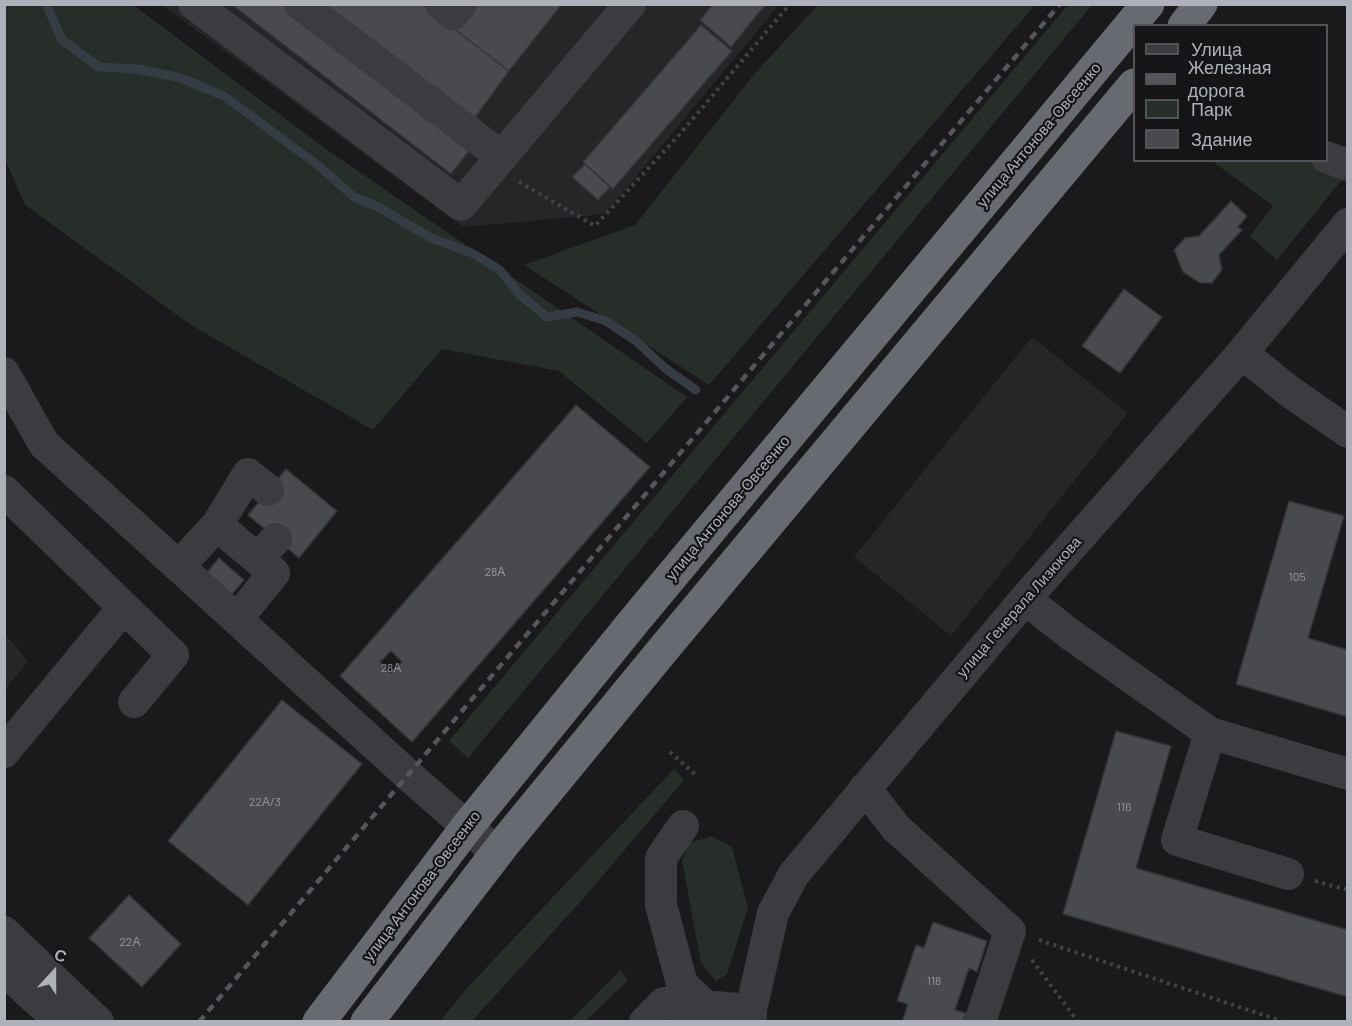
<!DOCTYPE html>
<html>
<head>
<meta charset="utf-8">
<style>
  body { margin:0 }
  #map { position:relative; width:1352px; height:1026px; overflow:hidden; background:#1a1a1c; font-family:Barlow,sans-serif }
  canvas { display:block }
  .frame { position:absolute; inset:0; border:6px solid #aeb1ba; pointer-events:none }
  .legend { position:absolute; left:1133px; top:24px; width:195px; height:138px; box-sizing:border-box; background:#151517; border:2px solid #525358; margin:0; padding:8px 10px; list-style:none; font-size:18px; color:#aeb1ba }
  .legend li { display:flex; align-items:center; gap:12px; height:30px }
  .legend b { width:30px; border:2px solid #525358 }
  .north { position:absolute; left:24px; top:942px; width:60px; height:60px; -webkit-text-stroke:4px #151517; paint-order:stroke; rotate:21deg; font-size:16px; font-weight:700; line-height:24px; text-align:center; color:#aeb1ba }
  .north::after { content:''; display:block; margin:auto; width:21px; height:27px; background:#aeb1ba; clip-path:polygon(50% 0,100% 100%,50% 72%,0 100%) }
</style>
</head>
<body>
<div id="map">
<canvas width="1352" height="1026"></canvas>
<div class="frame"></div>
<ul class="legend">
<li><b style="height:8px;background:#3c3c40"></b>Улица</li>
<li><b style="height:8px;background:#55565b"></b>Железная дорога</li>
<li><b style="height:16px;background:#272d28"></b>Парк</li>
<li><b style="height:16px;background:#494a4e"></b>Здание</li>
</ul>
<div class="north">С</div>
</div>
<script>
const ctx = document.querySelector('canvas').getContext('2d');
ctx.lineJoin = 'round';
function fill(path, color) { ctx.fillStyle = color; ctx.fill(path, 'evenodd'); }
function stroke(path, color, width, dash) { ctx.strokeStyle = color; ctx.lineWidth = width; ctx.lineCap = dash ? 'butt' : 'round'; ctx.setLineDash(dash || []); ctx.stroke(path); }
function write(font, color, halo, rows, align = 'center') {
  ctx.font = font + ' Barlow,sans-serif'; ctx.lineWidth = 4.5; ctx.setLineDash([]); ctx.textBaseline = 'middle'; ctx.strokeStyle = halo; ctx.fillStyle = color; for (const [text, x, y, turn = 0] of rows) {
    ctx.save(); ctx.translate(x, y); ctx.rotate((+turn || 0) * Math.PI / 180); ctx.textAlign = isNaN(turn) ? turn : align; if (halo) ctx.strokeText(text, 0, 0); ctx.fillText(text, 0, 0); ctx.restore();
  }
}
fill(new Path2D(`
  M 162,5 L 779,5 L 605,214 L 463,227 Z
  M 1032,337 L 1128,413 L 951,636 L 854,557 Z
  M 5,634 L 28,661 L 5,690 L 4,690 Z`), '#262629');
fill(new Path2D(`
  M 4,5 L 133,5 L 329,151 L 687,397 L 647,443 L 559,371 L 442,349 L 373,430 L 191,325 L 25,205 L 5,159 Z
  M 818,5 L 1035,5 L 709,385 L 524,265 L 635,225 L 756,72 Z
  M 1068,5 L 1092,5 L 468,758 L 449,741 Z
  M 1212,161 L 1305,161 L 1344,177 L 1277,260 L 1250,236 L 1273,206 Z
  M 674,769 L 684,780 L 582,900 L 472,1021 L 440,1021 L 467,988 Z
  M 712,836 L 732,847 L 748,908 L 727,974 L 716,981 L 701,963 L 682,861 L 689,843 Z
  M 620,970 L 628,980 L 586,1021 L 570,1021 Z`), '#272d28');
stroke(new Path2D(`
  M 46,4 L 62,40 L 99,67 L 137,69 L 181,78 L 224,96 L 319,166 L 354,197 L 378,207 L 431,238 L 472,253 L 500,270 L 519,294 L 547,317 L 577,312 L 606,321 L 636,341 L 666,369 L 696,390`), '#353c44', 9);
const building = new Path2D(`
  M 231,4 L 288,4 L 473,146 L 451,174 Z
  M 312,4 L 422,4 L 509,71 L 469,126 Z
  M 469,4 L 562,4 L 509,71 L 453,28 Z
  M 713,4 L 766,4 L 731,47 L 700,20 Z
  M 701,25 L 732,51 L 613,189 L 583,162 Z
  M 585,164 L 610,187 L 598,200 L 572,177 Z
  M 1231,201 L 1247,216 L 1238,227 L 1242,230 L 1219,255 L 1222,270 L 1212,283 L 1200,283 L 1183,272 L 1174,250 L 1185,238 L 1199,236 Z
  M 1124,289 L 1162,317 L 1120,373 L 1082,346 Z
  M 576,405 L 650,467 L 412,742 L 340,676 Z
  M 286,469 L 337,511 L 299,558 L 248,515 Z
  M 1289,501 L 1344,516 L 1308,638 L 1348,650 L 1348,717 L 1236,684 Z
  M 219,558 L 244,580 L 229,598 L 203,577 Z
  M 391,651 L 402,662 L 391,673 L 380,662 Z
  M 282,700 L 362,764 L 248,905 L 168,841 Z
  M 1116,731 L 1171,746 L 1136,868 L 1348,930 L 1348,997 L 1063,914 Z
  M 129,895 L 181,944 L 142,987 L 89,938 Z
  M 933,922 L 987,941 L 977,972 L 969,968 L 955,1010 L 966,1013 L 963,1022 L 902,1022 L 908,1004 L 897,1001 L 916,945 L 924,948 Z`);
fill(building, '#494a4e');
stroke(building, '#343438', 1.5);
stroke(new Path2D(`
  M 519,182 L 595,226 L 680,134 L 790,4
  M 670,752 L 698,777
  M 1315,881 L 1348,890
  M 1039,940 L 1284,1022
  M 1032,960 L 1078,1022`), '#424347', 4, [3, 4.5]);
stroke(new Path2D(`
  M 194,4 L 461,205 L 630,4
  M 300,4 L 502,157
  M 441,4 L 453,14 L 461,4
  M 1326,157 L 1348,165
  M 1242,353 L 1289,391 L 1348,432
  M 4,373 L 44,444 L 407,774 L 497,853
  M 4,491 L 173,655 L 134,702
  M 217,525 L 248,474 L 268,490
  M 257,559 L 276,539
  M 179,566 L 217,525 L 274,573 L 237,619
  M 1025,599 L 1071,635 L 1210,733 L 1348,774
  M 1210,733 L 1177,840 L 1288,874
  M 4,752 L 124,607
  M 865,788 L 896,828 L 1010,931 L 980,1022
  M 683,826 L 661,858 L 661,905 L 682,984 L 705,1006
  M 4,932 L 98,1022
  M 4,970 L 61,1022
  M 645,1022 L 664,1003 L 751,1010
  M 751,1022 L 751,1010 L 773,913 L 794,874 L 1025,599 L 1242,353 L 1348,224`), '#3c3c40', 32);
stroke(new Path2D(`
  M 1184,26 L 1201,4
  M 319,1022 L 467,827 L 635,620 L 1148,4
  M 367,1022 L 506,841 L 666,646 L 1134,85`), '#686a71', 33);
stroke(new Path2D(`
  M 199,1022 L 1060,4`), '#55565b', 4.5, [8, 6]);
write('12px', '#95979f', null, [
  ["28А",495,572],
  ["105",1297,577],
  ["28А",391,668],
  ["22А/3",265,802],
  ["116",1124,807],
  ["22А",130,942],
  ["118",934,981]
]);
write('15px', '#aeb1ba', '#151517', [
  ["улица Антонова-Овсеенко",1039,135,-50],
  ["улица Антонова-Овсеенко",728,508,-50],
  ["улица Генерала Лизюкова",1019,607,-49],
  ["улица Антонова-Овсеенко",422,886,-53]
]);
</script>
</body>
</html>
